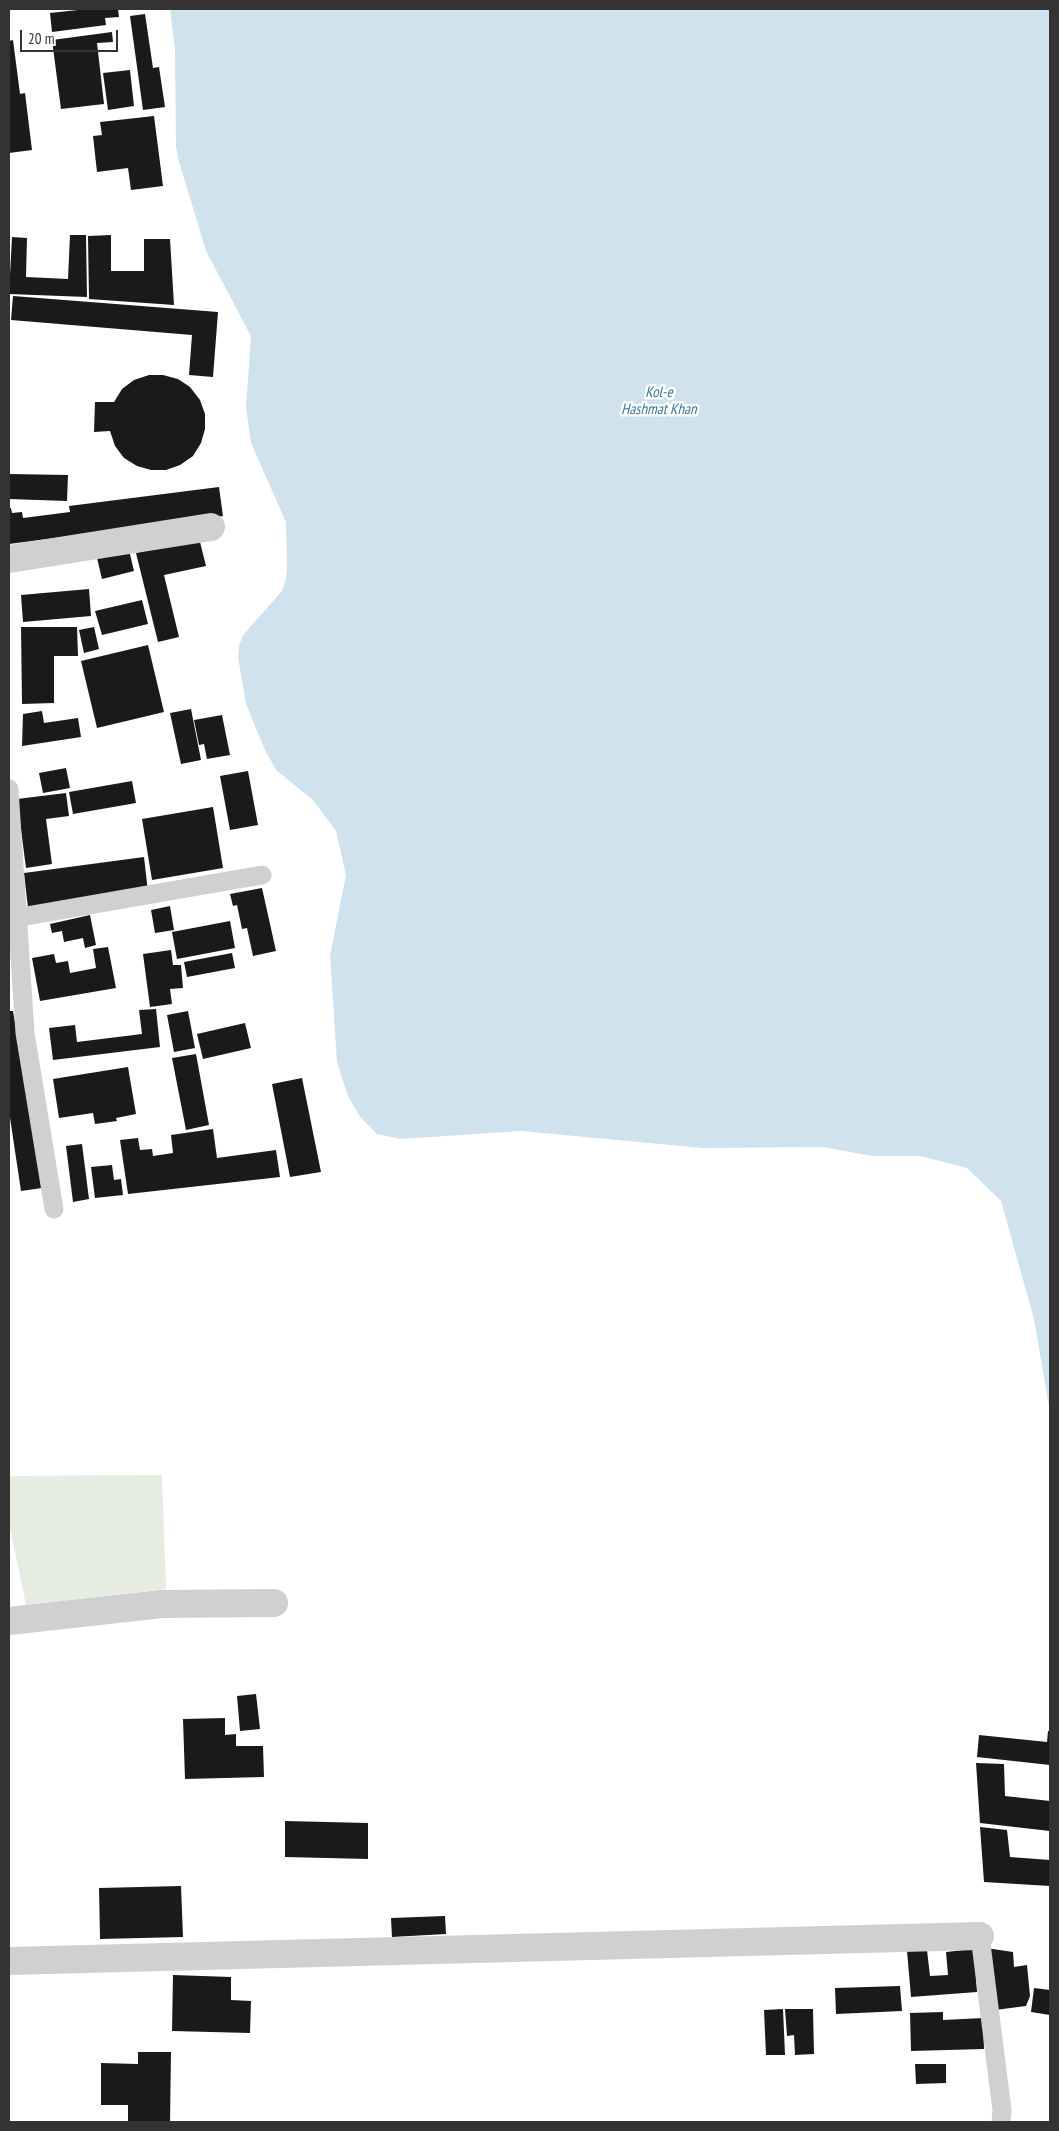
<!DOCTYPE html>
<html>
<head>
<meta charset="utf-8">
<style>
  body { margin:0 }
  #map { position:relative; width:1059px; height:2131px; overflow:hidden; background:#fff; font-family:"PT Sans Narrow",sans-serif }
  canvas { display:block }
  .frame { position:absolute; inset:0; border:10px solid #333; pointer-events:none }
  .scale { position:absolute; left:20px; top:30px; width:98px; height:22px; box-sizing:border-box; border:2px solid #333; border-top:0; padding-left:6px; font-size:15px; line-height:18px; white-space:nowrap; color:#333; -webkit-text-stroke:4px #fff; paint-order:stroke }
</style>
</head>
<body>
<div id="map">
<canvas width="1059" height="2131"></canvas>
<div class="frame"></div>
<div class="scale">20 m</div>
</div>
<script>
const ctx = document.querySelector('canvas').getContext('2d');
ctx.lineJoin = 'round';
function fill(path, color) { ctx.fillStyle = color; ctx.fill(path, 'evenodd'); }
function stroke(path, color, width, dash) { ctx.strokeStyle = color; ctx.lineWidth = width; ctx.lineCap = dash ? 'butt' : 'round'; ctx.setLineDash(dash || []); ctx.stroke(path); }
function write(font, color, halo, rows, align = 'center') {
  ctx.font = font + ' "PT Sans Narrow",sans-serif'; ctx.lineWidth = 5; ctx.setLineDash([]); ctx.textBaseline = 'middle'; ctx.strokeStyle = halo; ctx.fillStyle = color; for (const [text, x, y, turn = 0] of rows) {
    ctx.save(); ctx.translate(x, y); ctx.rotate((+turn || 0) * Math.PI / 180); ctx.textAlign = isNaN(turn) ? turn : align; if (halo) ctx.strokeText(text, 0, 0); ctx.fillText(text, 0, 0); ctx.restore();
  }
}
fill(new Path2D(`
  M 162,1475 L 166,1589 L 26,1605 L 9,1523 L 9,1476 Z`), '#e6ecdf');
fill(new Path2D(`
  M 170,9 L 1050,9 L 1050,1412 L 1034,1319 L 1001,1201 L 967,1168 L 920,1156 L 872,1156 L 823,1147 L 703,1148 L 521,1131 L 401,1139 L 377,1134 L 360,1117 L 348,1096 L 337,1062 L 330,956 L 346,875 L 336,831 L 313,800 L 276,770 L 265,750 L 246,704 L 238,657 L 239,646 L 243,635 L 282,591 L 286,579 L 287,568 L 286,522 L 251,443 L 246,407 L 251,336 L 206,251 L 178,158 L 176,146 L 175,50 Z`), '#cfe2ee');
fill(new Path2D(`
  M 87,9 L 118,9 L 119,17 L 105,18 L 106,25 L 52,32 L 50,13 Z
  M 145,14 L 153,68 L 159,67 L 165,107 L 143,110 L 130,16 Z
  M 112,32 L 113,42 L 97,43 L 104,104 L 61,109 L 52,40 Z
  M 13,40 L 20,94 L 25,93 L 32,150 L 9,153 L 9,41 Z
  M 130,70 L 134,106 L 108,110 L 103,73 Z
  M 154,116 L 163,186 L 131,190 L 128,168 L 97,172 L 93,136 L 102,135 L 100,122 Z
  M 70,235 L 86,235 L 87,297 L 9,294 L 12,237 L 27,238 L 26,277 L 68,279 Z
  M 111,235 L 111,271 L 144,271 L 144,239 L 170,239 L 174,305 L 89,299 L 88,236 Z
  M 13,296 L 218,312 L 213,377 L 189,375 L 192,335 L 11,320 Z
  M 149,375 L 163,375 L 178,379 L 190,387 L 200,400 L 205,414 L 205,429 L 201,443 L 193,456 L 180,465 L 166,470 L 151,470 L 137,466 L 124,458 L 115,446 L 110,431 L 94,432 L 95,402 L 114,402 L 122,389 L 134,380 Z
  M 9,474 L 68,475 L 67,501 L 9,499 Z
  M 219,487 L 223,516 L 9,544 L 9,508 L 11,508 L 12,513 L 22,512 L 23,518 L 70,512 L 69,506 Z
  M 199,538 L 206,566 L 164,575 L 179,637 L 158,642 L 136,553 Z
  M 129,550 L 134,571 L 102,579 L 97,558 Z
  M 89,589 L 91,616 L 23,622 L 21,595 Z
  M 142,600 L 148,624 L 102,635 L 95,611 Z
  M 21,627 L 77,627 L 78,656 L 54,656 L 54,703 L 22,704 Z
  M 94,627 L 99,649 L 84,653 L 79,630 Z
  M 148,645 L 164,712 L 97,728 L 81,661 Z
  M 191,709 L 201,760 L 181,764 L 170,713 Z
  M 42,711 L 44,723 L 78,718 L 81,737 L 22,746 L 23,714 Z
  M 222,715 L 230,755 L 207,759 L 204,744 L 199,745 L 194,720 Z
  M 66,768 L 70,788 L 43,793 L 39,773 Z
  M 248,771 L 258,825 L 230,830 L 220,776 Z
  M 132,781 L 136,803 L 73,814 L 69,792 Z
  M 66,793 L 69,816 L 46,819 L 52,864 L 26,868 L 17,799 Z
  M 213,807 L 223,868 L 152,880 L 142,819 Z
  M 144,857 L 148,892 L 28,908 L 24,873 Z
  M 262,888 L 276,951 L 253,956 L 247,928 L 242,929 L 237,905 L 233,906 L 230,894 Z
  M 170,906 L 174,930 L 155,933 L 151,910 Z
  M 90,915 L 96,945 L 85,948 L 83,938 L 64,942 L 62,931 L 52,933 L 50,924 Z
  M 230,921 L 235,948 L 177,959 L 172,932 Z
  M 108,947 L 116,988 L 40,1001 L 32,958 L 54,954 L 56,963 L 68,961 L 70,973 L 96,968 L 93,949 Z
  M 171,950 L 173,965 L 181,965 L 183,988 L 170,989 L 172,1004 L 150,1007 L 143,954 Z
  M 232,953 L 235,968 L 187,977 L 184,962 Z
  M 156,1009 L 160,1047 L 53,1060 L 49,1028 L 75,1025 L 77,1042 L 142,1034 L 139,1010 Z
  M 9,1011 L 13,1011 L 42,1188 L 21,1191 L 9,1111 Z
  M 188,1011 L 195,1048 L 174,1052 L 167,1015 Z
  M 245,1023 L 251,1048 L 203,1059 L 197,1034 Z
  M 196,1054 L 209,1125 L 186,1130 L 172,1058 Z
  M 128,1067 L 136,1114 L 116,1118 L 117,1121 L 95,1124 L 93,1113 L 59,1118 L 53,1079 Z
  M 302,1078 L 321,1172 L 290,1177 L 272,1084 Z
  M 213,1129 L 217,1158 L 276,1150 L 280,1177 L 128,1194 L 120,1140 L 138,1138 L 140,1150 L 152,1149 L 153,1156 L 173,1153 L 171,1135 Z
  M 82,1144 L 89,1199 L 73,1202 L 66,1146 Z
  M 112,1165 L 114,1180 L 121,1179 L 123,1195 L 95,1198 L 91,1167 Z
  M 256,1694 L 260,1729 L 240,1731 L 237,1696 Z
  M 225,1718 L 225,1735 L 236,1734 L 236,1746 L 263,1746 L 264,1777 L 185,1779 L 183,1719 Z
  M 1048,1731 L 1050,1731 L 1050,1765 L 977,1757 L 979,1735 L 1047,1742 Z
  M 976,1763 L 1004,1764 L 1005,1796 L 1050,1801 L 1050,1831 L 980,1823 Z
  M 285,1821 L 368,1823 L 368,1859 L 285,1857 Z
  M 980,1827 L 1007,1830 L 1010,1857 L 1050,1860 L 1050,1886 L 984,1882 Z
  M 181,1886 L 183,1937 L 100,1939 L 99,1888 Z
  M 445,1916 L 446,1934 L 392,1937 L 391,1918 Z
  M 986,1948 L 1013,1952 L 1014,1967 L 1027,1965 L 1030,1996 L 1026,2006 L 995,2010 Z
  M 974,1949 L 977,1992 L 911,1997 L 907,1951 L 927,1950 L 930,1976 L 948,1975 L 946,1952 Z
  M 173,1975 L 231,1977 L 231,2000 L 251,2001 L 250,2033 L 172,2031 Z
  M 900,1986 L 902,2011 L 836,2014 L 835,1988 Z
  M 1034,1988 L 1050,1990 L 1050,2015 L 1031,2012 Z
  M 783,2009 L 785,2055 L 766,2055 L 764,2010 Z
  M 785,2009 L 813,2009 L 814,2054 L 795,2055 L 794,2035 L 787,2036 Z
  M 943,2012 L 943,2020 L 983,2018 L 984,2049 L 911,2051 L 910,2013 Z
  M 138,2052 L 171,2052 L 170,2122 L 128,2122 L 128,2105 L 101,2105 L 101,2063 L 138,2064 Z
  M 915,2064 L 946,2064 L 946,2083 L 916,2084 Z`), '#1a1a1a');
stroke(new Path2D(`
  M 9,789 L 25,1033 L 54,1209
  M 9,919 L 262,875
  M 980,1936 L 1002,2110 L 1001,2122`), '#d0d0d0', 19);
stroke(new Path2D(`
  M 9,559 L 211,527
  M 9,1621 L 162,1604 L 274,1603
  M 9,1961 L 980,1936`), '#d0d0d0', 28);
write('italic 15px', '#3f7597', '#fff', [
  ["Kol-e",659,393],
  ["Hashmat Khan",659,410]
]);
</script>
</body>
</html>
